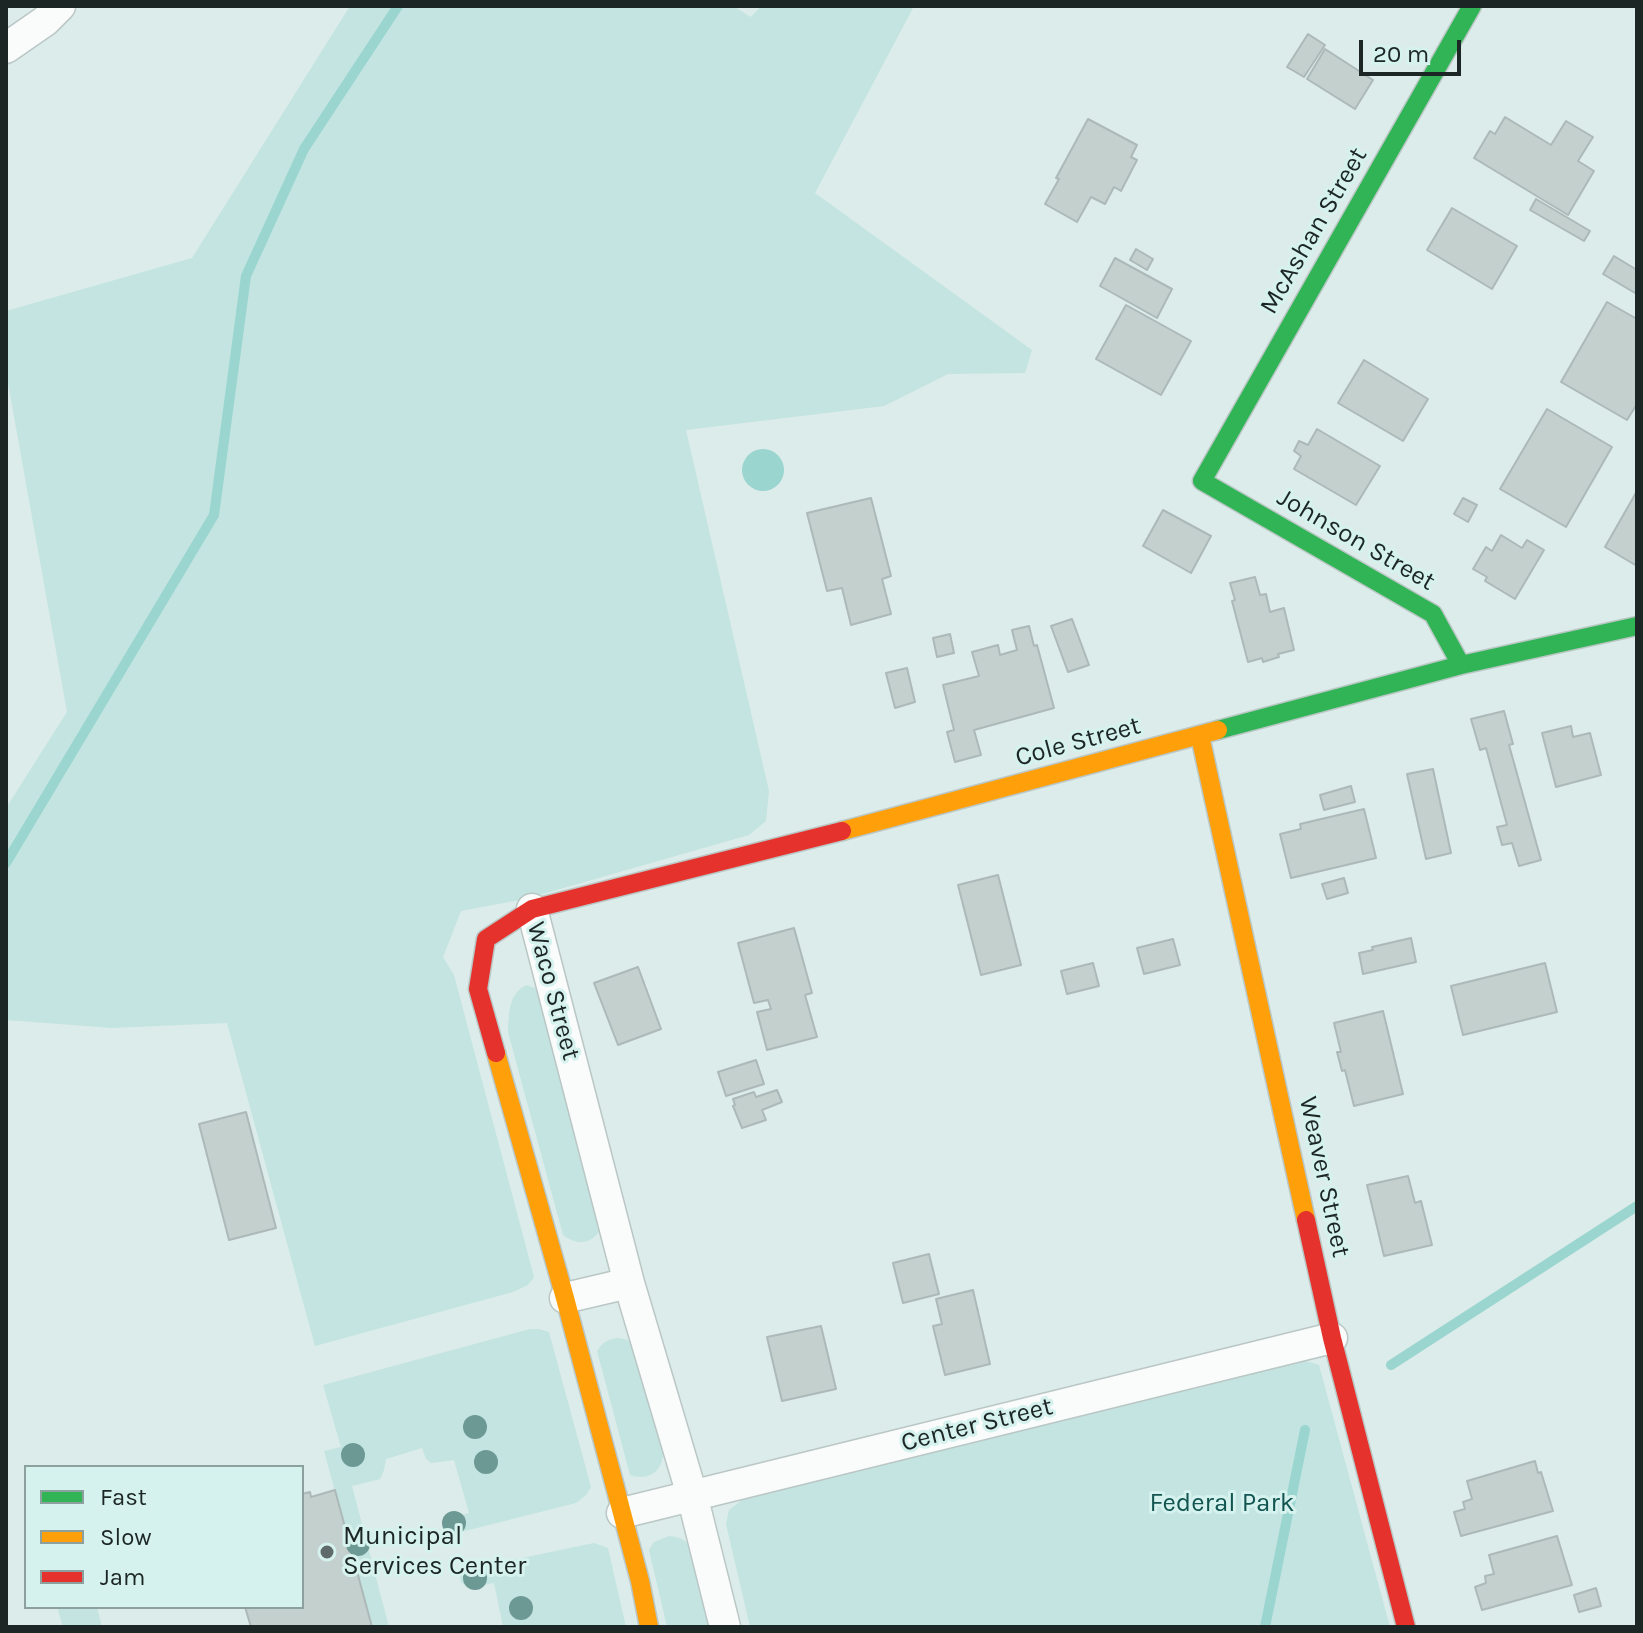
<!DOCTYPE html>
<html>
<head>
<meta charset="utf-8">
<style>
  body { margin:0 }
  #map { position:relative; width:1643px; height:1633px; overflow:hidden; background:#dcecea; font-family:Karla,sans-serif }
  canvas { display:block }
  .frame { position:absolute; inset:0; border:8px solid #1c2625; pointer-events:none }
  .legend { position:absolute; left:24px; top:1465px; width:280px; height:144px; box-sizing:border-box; background:#d6f2ee; border:2px solid #8ca09e; margin:0; padding:10px 14px; list-style:none; font-size:24px; color:#1c2625 }
  .legend li { display:flex; align-items:center; gap:16px; height:40px }
  .legend b { width:40px; border:2px solid #8ca09e }
  .scale { position:absolute; left:1359px; top:40px; width:102px; height:36px; box-sizing:border-box; border:4px solid #1c2625; border-top:0; padding-left:10px; font-size:24px; line-height:28px; white-space:nowrap; color:#1c2625; -webkit-text-stroke:6px #d6f2ee; paint-order:stroke }
</style>
</head>
<body>
<div id="map">
<canvas width="1643" height="1633"></canvas>
<div class="frame"></div>
<ul class="legend">
<li><b style="height:10px;background:#30b455"></b>Fast</li>
<li><b style="height:10px;background:#ff9f0a"></b>Slow</li>
<li><b style="height:10px;background:#e5322d"></b>Jam</li>
</ul>
<div class="scale">20 m</div>
</div>
<script>
const ctx = document.querySelector('canvas').getContext('2d');
ctx.lineJoin = 'round';
function fill(path, color) { ctx.fillStyle = color; ctx.fill(path, 'evenodd'); }
function stroke(path, color, width, dash) { ctx.strokeStyle = color; ctx.lineWidth = width; ctx.lineCap = dash ? 'butt' : 'round'; ctx.setLineDash(dash || []); ctx.stroke(path); }
function write(font, color, halo, rows, align = 'center') {
  ctx.font = font + ' Karla,sans-serif'; ctx.lineWidth = 6; ctx.setLineDash([]); ctx.textBaseline = 'middle'; ctx.strokeStyle = halo; ctx.fillStyle = color; for (const [text, x, y, turn = 0] of rows) {
    ctx.save(); ctx.translate(x, y); ctx.rotate((+turn || 0) * Math.PI / 180); ctx.textAlign = isNaN(turn) ? turn : align; if (halo) ctx.strokeText(text, 0, 0); ctx.fillText(text, 0, 0); ctx.restore();
  }
}
fill(new Path2D(`
  M 350,6 L 733,6 L 751,17 L 761,6 L 914,6 L 815,193 L 1032,350 L 1025,373 L 948,374 L 884,406 L 686,430 L 769,791 L 766,821 L 749,835 L 525,899 L 461,911 L 443,957 L 454,975 L 534,1277 L 528,1285 L 513,1292 L 315,1346 L 227,1023 L 112,1028 L 6,1020 L 6,808 L 67,712 L 6,372 L 6,311 L 192,258 Z
  M 526,985 L 535,988 L 542,998 L 601,1229 C 592,1244 577,1246 563,1235 L 508,1032 C 509,1013 508,995 526,985 Z
  M 530,1329 L 539,1329 L 549,1332 L 591,1487 L 586,1495 L 576,1503 L 453,1534 L 448,1532 L 443,1524 L 445,1520 L 469,1513 L 454,1460 L 431,1463 L 426,1459 L 422,1448 L 386,1459 L 384,1470 L 380,1479 L 352,1486 L 389,1627 L 372,1627 L 324,1451 L 341,1447 L 323,1385 Z
  M 618,1338 C 625,1339 631,1340 635,1346 C 649,1367 657,1427 663,1454 C 662,1472 648,1481 630,1475 L 597,1351 C 603,1342 608,1339 618,1338 Z
  M 1296,1358 L 1319,1365 L 1390,1627 L 750,1627 L 726,1524 L 729,1510 L 742,1500 Z
  M 669,1536 C 676,1537 683,1538 687,1543 C 700,1559 706,1607 711,1627 L 667,1627 L 649,1550 L 654,1542 Z
  M 594,1543 L 608,1548 L 626,1627 L 503,1627 L 494,1583 L 468,1588 L 461,1582 L 459,1571 Z
  M 57,1607 L 97,1607 L 102,1627 L 63,1627 Z`), '#c3e4e0');
fill(new Path2D(`
  M742 470a21 21 0 1 1 42 0a21 21 0 1 1-42 0Z`), '#9ad5cf');
stroke(new Path2D(`
  M 6,863 L 214,515 L 246,276 L 304,149 L 398,6
  M 1391,1365 L 1637,1206
  M 1265,1627 L 1305,1430`), '#9ad5cf', 10);
const building = new Path2D(`
  M 1308,34 L 1325,45 L 1304,77 L 1287,67 Z
  M 1325,49 L 1373,80 L 1355,109 L 1307,79 Z
  M 1505,117 L 1551,145 L 1566,121 L 1593,137 L 1578,161 L 1594,171 L 1568,215 L 1474,158 L 1490,131 L 1495,134 Z
  M 1088,119 L 1137,145 L 1131,157 L 1137,160 L 1121,191 L 1114,187 L 1105,204 L 1091,197 L 1077,222 L 1045,204 L 1059,179 L 1056,178 Z
  M 1536,199 L 1590,231 L 1584,241 L 1530,210 Z
  M 1452,208 L 1517,246 L 1492,289 L 1427,250 Z
  M 1136,249 L 1153,259 L 1147,270 L 1130,260 Z
  M 1614,256 L 1637,270 L 1637,290 L 1635,293 L 1603,274 Z
  M 1115,258 L 1172,289 L 1157,318 L 1100,286 Z
  M 1607,302 L 1637,319 L 1637,404 L 1627,420 L 1561,382 Z
  M 1126,305 L 1191,341 L 1161,395 L 1096,359 Z
  M 1364,360 L 1428,399 L 1403,441 L 1338,403 Z
  M 1547,409 L 1612,447 L 1566,527 L 1500,489 Z
  M 1317,429 L 1380,466 L 1356,505 L 1294,469 L 1301,456 L 1294,451 L 1299,441 L 1308,445 Z
  M 1637,491 L 1637,566 L 1605,547 Z
  M 871,498 L 891,576 L 882,579 L 891,614 L 851,625 L 842,588 L 827,591 L 807,513 Z
  M 1463,498 L 1477,505 L 1468,522 L 1454,514 Z
  M 1163,510 L 1211,536 L 1191,573 L 1143,546 Z
  M 1501,535 L 1522,548 L 1527,540 L 1544,550 L 1515,599 L 1485,581 L 1487,577 L 1473,569 L 1486,547 L 1492,551 Z
  M 1255,577 L 1260,595 L 1266,594 L 1270,612 L 1284,608 L 1294,650 L 1278,654 L 1279,657 L 1263,662 L 1262,658 L 1248,662 L 1232,601 L 1235,600 L 1230,583 Z
  M 1072,619 L 1089,665 L 1068,672 L 1051,626 Z
  M 1029,626 L 1034,646 L 1037,645 L 1054,708 L 974,730 L 981,755 L 955,762 L 947,732 L 954,730 L 943,685 L 979,676 L 972,652 L 998,645 L 1000,655 L 1017,650 L 1012,630 Z
  M 950,634 L 954,653 L 937,657 L 933,638 Z
  M 907,668 L 915,702 L 895,708 L 886,673 Z
  M 1504,711 L 1513,744 L 1509,745 L 1541,860 L 1519,866 L 1512,843 L 1502,845 L 1497,827 L 1507,825 L 1486,748 L 1480,750 L 1471,719 Z
  M 1571,726 L 1573,737 L 1590,733 L 1601,775 L 1556,787 L 1542,733 Z
  M 1433,769 L 1451,853 L 1426,859 L 1407,774 Z
  M 1351,786 L 1355,802 L 1324,810 L 1320,795 Z
  M 1364,809 L 1376,858 L 1291,878 L 1280,834 L 1301,829 L 1300,824 Z
  M 998,875 L 1021,965 L 981,975 L 958,885 Z
  M 1344,878 L 1348,893 L 1327,899 L 1322,884 Z
  M 794,928 L 812,993 L 805,995 L 817,1037 L 767,1050 L 757,1012 L 771,1009 L 768,1000 L 754,1003 L 738,943 Z
  M 1411,938 L 1416,962 L 1363,974 L 1359,953 L 1373,950 L 1372,947 Z
  M 1173,939 L 1180,965 L 1144,974 L 1137,948 Z
  M 1093,963 L 1099,986 L 1067,994 L 1061,971 Z
  M 1545,963 L 1557,1012 L 1463,1035 L 1451,986 Z
  M 638,967 L 661,1029 L 618,1045 L 594,983 Z
  M 1383,1011 L 1403,1094 L 1354,1106 L 1345,1070 L 1342,1071 L 1337,1052 L 1341,1052 L 1334,1023 Z
  M 756,1060 L 764,1084 L 726,1096 L 718,1072 Z
  M 777,1090 L 782,1102 L 762,1110 L 766,1120 L 742,1128 L 733,1106 L 735,1105 L 733,1099 L 754,1092 L 756,1097 Z
  M 246,1112 L 276,1228 L 229,1240 L 199,1124 Z
  M 1408,1176 L 1415,1203 L 1421,1201 L 1432,1245 L 1384,1256 L 1367,1185 Z
  M 929,1254 L 939,1294 L 903,1303 L 893,1263 Z
  M 973,1290 L 990,1364 L 945,1375 L 933,1326 L 942,1324 L 936,1299 Z
  M 821,1326 L 836,1389 L 782,1401 L 767,1337 Z
  M 1535,1461 L 1538,1473 L 1541,1472 L 1553,1511 L 1461,1536 L 1454,1512 L 1465,1509 L 1463,1502 L 1472,1499 L 1467,1481 Z
  M 335,1490 L 372,1627 L 251,1627 L 245,1607 L 302,1607 L 302,1494 L 310,1492 L 311,1497 Z
  M 1557,1536 L 1572,1585 L 1482,1610 L 1475,1587 L 1486,1583 L 1485,1576 L 1494,1574 L 1489,1555 Z
  M 1596,1588 L 1601,1606 L 1579,1612 L 1574,1595 Z`);
fill(building, '#c4d0ce');
stroke(building, '#adb9b8', 2);
const street = new Path2D(`
  M 6,48 L 45,21 L 60,6
  M 532,909 L 629,1283 L 692,1495 L 725,1627
  M 565,1298 L 629,1283
  M 622,1513 L 1332,1338`);
const fast = new Path2D(`
  M 1461,665 L 1433,614 L 1202,481 L 1472,6
  M 1218,730 L 1461,665 L 1637,626`);
const slow = new Path2D(`
  M 1200,736 L 1306,1220
  M 842,831 L 1218,730
  M 496,1053 L 565,1298 L 640,1581 L 649,1627`);
const jam = new Path2D(`
  M 496,1053 L 478,989 L 486,939 L 532,909 L 842,831
  M 1306,1220 L 1332,1338 L 1406,1627`);
stroke(street, '#bac7c5', 33);
stroke(fast, '#bac7c5', 21);
stroke(slow, '#bac7c5', 21);
stroke(jam, '#bac7c5', 21);
stroke(street, '#fafcfc', 30);
stroke(fast, '#30b455', 18);
stroke(slow, '#ff9f0a', 18);
stroke(jam, '#e5322d', 18);
ctx.fillStyle = '#6d9995';
for (const [x, y] of [
  [475,1427],
  [353,1455],
  [486,1462],
  [454,1523],
  [358,1544],
  [475,1578],
  [521,1608]
]) { ctx.beginPath(); ctx.arc(x, y, 12, 0, 2 * Math.PI); ctx.fill(); }
for (const [x, y, r, color] of [
  [327,1552,8,"#5f6b6a"]
]) { const dot = new Path2D(); dot.arc(x, y, r, 0, 2 * Math.PI); ctx.fillStyle = color; ctx.fill(dot); stroke(dot, '#d6f2ee', 3); }
write('26px', '#1c2625', '#d6f2ee', [
  ["McAshan Street",1314,231,-60],
  ["Johnson Street",1356,540,30],
  ["Cole Street",1078,742,-15],
  ["Waco Street",553,991,75],
  ["Weaver Street",1324,1177,78],
  ["Center Street",977,1425,-14]
]);
write('26px', '#125550', '#d6f2ee', [
  ["Federal Park",1222,1504]
]);
write('26px', '#1c2625', '#d6f2ee', [
  ["Municipal",343,1537],
  ["Services Center",343,1567]
], 'left');
</script>
</body>
</html>
